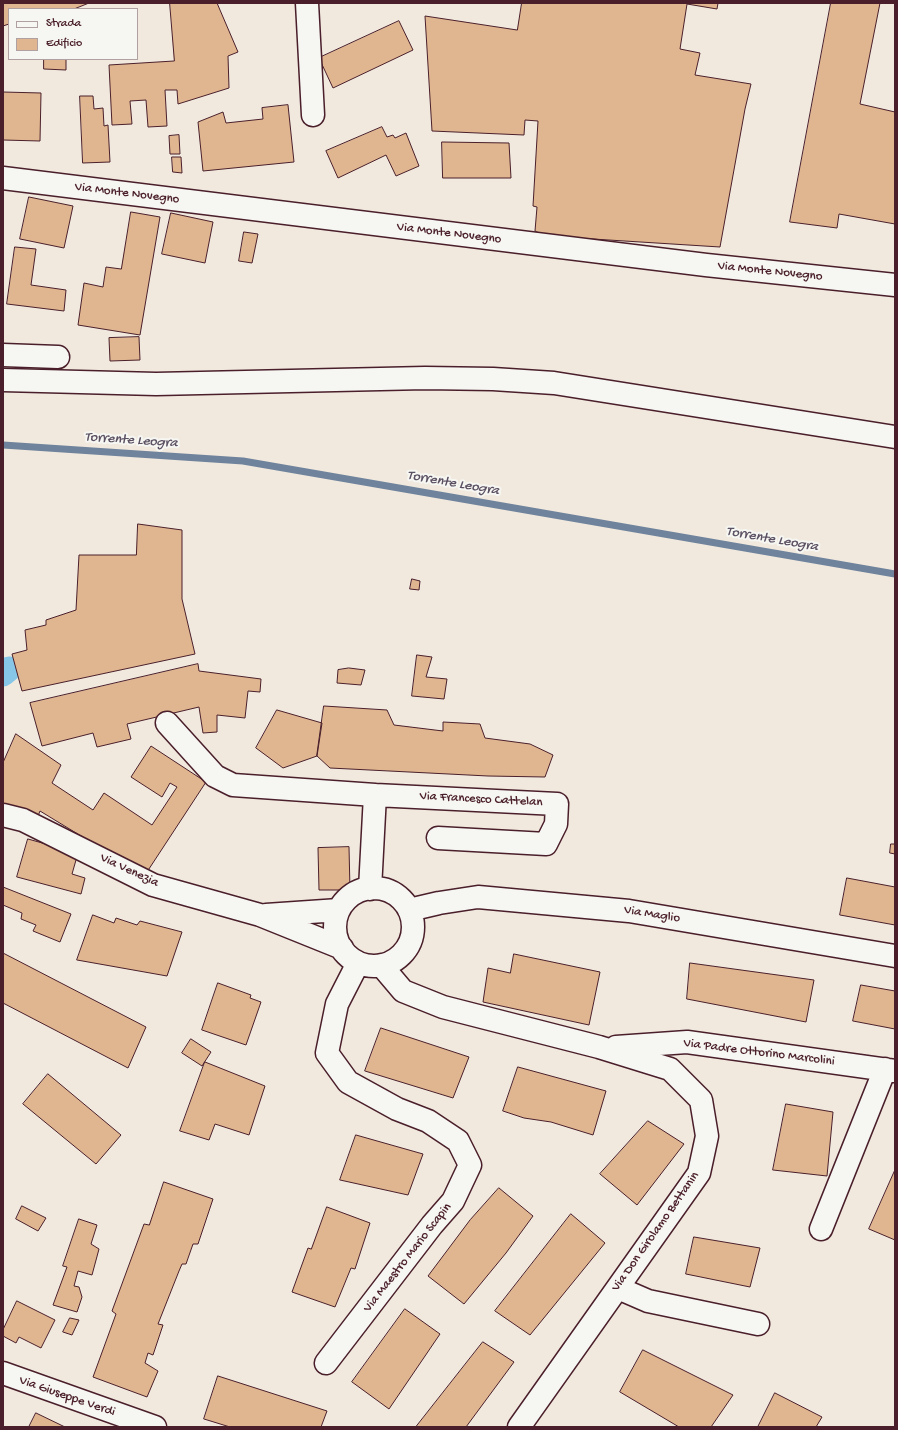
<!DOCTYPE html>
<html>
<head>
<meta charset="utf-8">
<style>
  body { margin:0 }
  #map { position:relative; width:898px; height:1430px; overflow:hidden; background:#f1e9de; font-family:"Gochi Hand",sans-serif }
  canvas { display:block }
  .frame { position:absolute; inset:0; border:4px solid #4a1f2b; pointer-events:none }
  .legend { position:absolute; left:8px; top:8px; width:130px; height:52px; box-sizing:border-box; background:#f6f6f2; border:1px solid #b1a0a2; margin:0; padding:5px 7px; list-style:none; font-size:12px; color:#4a1f2b }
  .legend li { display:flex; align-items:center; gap:8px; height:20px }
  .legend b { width:20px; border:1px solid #b1a0a2 }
</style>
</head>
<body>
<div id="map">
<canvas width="898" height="1430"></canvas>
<div class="frame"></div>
<ul class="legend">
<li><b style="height:5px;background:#f6f6f2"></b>Strada</li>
<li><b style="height:11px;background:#dfb68f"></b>Edificio</li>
</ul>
</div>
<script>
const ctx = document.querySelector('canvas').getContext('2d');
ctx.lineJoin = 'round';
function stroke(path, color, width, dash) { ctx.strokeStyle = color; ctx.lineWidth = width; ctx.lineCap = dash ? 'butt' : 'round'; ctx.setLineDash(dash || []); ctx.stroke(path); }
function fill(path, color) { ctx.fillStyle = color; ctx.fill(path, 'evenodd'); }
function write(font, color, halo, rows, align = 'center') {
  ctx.font = font + ' "Gochi Hand",sans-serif'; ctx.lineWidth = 4; ctx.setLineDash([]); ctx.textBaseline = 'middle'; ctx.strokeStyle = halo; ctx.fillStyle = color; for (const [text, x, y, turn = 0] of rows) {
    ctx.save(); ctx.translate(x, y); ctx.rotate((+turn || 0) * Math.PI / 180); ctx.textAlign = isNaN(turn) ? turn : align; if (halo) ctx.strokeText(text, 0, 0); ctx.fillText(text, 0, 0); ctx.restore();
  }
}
stroke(new Path2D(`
  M 3,445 L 243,461 L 895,574`), '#6f839c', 7);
stroke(new Path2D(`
  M 3,674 L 9,669`), '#87c6e7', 25);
const building = new Path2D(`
  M 3,3 L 89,3 L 74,9 L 9,9 L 9,24 L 3,26 Z
  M 170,3 L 217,3 L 238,52 L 228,56 L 229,88 L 178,104 L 177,90 L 165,90 L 167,126 L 148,127 L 146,100 L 130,101 L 132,124 L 112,125 L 109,65 L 174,61 Z
  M 522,3 L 718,3 L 717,9 L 687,4 L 680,49 L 700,53 L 695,75 L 751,84 L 745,109 L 720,247 L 545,236 L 535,231 L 537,207 L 533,206 L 538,121 L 525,120 L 524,135 L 432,131 L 425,16 L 517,30 Z
  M 831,3 L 880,3 L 860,104 L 895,112 L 895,224 L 839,214 L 837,228 L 790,222 Z
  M 399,21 L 413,50 L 333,88 L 319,58 Z
  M 44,59 L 66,59 L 66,70 L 44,69 Z
  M 3,92 L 41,93 L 40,141 L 3,140 Z
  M 80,96 L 93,96 L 94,109 L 103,108 L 104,126 L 108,125 L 110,162 L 83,163 Z
  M 288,105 L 294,162 L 203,171 L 198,122 L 223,112 L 226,123 L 263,119 L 262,108 Z
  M 382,127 L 387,137 L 393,135 L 395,138 L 406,133 L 419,166 L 396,176 L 386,155 L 338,178 L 326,151 Z
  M 179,135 L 180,154 L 170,154 L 169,136 Z
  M 442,142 L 509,143 L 511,178 L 443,178 Z
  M 172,157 L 181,157 L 182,173 L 173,172 Z
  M 29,197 L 73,206 L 64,248 L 20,239 Z
  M 131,212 L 160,217 L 140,335 L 78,325 L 84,283 L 103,287 L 106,267 L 121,269 Z
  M 171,213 L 213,222 L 205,263 L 162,254 Z
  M 244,232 L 258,234 L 252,263 L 239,261 Z
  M 15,247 L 36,249 L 31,285 L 66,290 L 64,311 L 7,304 Z
  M 139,337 L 140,360 L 110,361 L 109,338 Z
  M 138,524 L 182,530 L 182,599 L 195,654 L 22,691 L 12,654 L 27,650 L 25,630 L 46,625 L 46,620 L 76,610 L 79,555 L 136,555 Z
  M 412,579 L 420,581 L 419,590 L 410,589 Z
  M 417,655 L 432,657 L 426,677 L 447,679 L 444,699 L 412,696 Z
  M 198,664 L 199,671 L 261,679 L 260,692 L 248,691 L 245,718 L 217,715 L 217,732 L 203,733 L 199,707 L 127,724 L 131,739 L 97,747 L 93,733 L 42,746 L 30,703 Z
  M 349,668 L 365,670 L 361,685 L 337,683 L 338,670 Z
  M 324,706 L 387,710 L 394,725 L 443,731 L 443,722 L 480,724 L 485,738 L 530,744 L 553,755 L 545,777 L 488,776 L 330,768 L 317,756 Z
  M 277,710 L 322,723 L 317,756 L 283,768 L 256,748 Z
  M 16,734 L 61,765 L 52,783 L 93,810 L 104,793 L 152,825 L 177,787 L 170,783 L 162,797 L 131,777 L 151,746 L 206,782 L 145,875 L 40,811 L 38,816 L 3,804 L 3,763 Z
  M 28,839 L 78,853 L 72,874 L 85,878 L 81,894 L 17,877 Z
  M 891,844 L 895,844 L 895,854 L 890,853 Z
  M 349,847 L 350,890 L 319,890 L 318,848 Z
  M 847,878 L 895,887 L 895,925 L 840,915 Z
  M 3,887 L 71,914 L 60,942 L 33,931 L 36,925 L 21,919 L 22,913 L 3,905 Z
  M 93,915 L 114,923 L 116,918 L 137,925 L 140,921 L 182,932 L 167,976 L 77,960 Z
  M 3,953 L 146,1027 L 128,1068 L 3,1003 Z
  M 514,954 L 600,972 L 589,1025 L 483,1002 L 488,968 L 510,973 Z
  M 690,963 L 814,980 L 806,1022 L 687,999 Z
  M 218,983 L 251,995 L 250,998 L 261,1002 L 246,1045 L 202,1030 Z
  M 861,985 L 895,991 L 895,1029 L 853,1021 Z
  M 381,1028 L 469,1057 L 453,1098 L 365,1071 Z
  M 191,1039 L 211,1052 L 202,1066 L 182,1053 Z
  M 205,1062 L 265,1086 L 249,1135 L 215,1124 L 209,1140 L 180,1131 Z
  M 518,1067 L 606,1091 L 593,1135 L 551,1122 L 524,1118 L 503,1111 Z
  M 48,1074 L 121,1135 L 96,1164 L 23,1104 Z
  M 786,1104 L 833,1112 L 827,1176 L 773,1170 Z
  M 648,1121 L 684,1144 L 637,1205 L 600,1174 Z
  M 356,1135 L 423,1154 L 408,1195 L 340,1180 Z
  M 895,1170 L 895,1240 L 869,1229 Z
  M 164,1182 L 213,1199 L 198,1244 L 193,1244 L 186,1264 L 182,1264 L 179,1271 L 158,1324 L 163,1325 L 153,1355 L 148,1353 L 145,1363 L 158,1371 L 147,1397 L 93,1377 L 116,1314 L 112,1311 L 144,1224 L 149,1225 Z
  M 499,1188 L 533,1216 L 506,1253 L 464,1304 L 428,1276 L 470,1220 Z
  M 22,1206 L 46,1218 L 38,1231 L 16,1219 Z
  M 327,1207 L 370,1223 L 355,1269 L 351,1268 L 335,1307 L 292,1292 L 308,1248 L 311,1249 Z
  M 571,1214 L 605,1243 L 530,1335 L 495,1311 Z
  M 79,1219 L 97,1225 L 91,1244 L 99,1249 L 92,1275 L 78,1271 L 74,1286 L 79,1287 L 82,1297 L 77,1312 L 53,1305 L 67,1267 L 63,1266 Z
  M 694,1237 L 760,1248 L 750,1287 L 686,1274 Z
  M 17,1301 L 55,1320 L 41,1348 L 19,1337 L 16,1343 L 3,1336 L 3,1330 Z
  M 405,1309 L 440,1334 L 389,1409 L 352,1382 Z
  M 70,1318 L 79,1320 L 72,1335 L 63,1332 Z
  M 483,1342 L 514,1362 L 466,1427 L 416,1427 Z
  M 643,1350 L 733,1395 L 711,1427 L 679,1427 L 620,1392 Z
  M 218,1376 L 327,1411 L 321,1427 L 230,1427 L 204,1419 Z
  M 775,1393 L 822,1417 L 816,1427 L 758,1427 Z
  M 36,1413 L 65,1427 L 29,1427 Z`);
fill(building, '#dfb68f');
stroke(building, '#4a1f2b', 1);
const minor = new Path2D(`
  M 307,3 L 313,115
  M 3,178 L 706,265 L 895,285
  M 3,355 L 58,357
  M 167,723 L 215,776 L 233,785 L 375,795 L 370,889
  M 375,795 L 557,804 L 556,824 L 546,844 L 438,838
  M 3,815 L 23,820 L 153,885 L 260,915 L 342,948
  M335 927a39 39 0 1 1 78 0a39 39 0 1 1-78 0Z
  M 409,910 L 439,903 L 478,897 L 629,911 L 895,956
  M 266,915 L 339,910
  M 381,965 L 403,991 L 443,1007 L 599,1047 L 670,1069 L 701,1100 L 707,1136 L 699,1173 L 519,1427
  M 616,1047 L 687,1042 L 895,1071
  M 821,1229 L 885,1069
  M 618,1288 L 648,1301 L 758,1324
  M 326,1363 L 432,1225 L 453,1201 L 470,1165 L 458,1141 L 428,1121 L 397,1109 L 348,1082 L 327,1053 L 337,1004 L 358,963
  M 3,1373 L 155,1427`);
const major = new Path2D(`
  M 3,380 L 156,384 L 425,378 L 493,379 L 554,383 L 895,437`);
stroke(minor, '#4a1f2b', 25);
stroke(major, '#4a1f2b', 25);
stroke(minor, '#f6f6f2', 22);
stroke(major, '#f6f6f2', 22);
write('13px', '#4a1f2b', '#f6f6f2', [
  ["Via Monte Novegno",127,194,7],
  ["Via Monte Novegno",449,234,7],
  ["Via Monte Novegno",770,272,6],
  ["Via Francesco Cattelan",481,800,3],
  ["Via Venezia",129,871,25],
  ["Via Maglio",652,915,9],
  ["Via Padre Ottorino Marcolini",759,1053,7],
  ["Via Don Girolamo Bettanin",656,1232,-55],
  ["Via Maestro Mario Scapin",408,1258,-52],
  ["Via Giuseppe Verdi",67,1397,19]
]);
write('italic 14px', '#5c5163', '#f6f6f2', [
  ["Torrente Leogra",131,441,4],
  ["Torrente Leogra",453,484,10],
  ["Torrente Leogra",772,540,10]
]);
</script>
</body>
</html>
